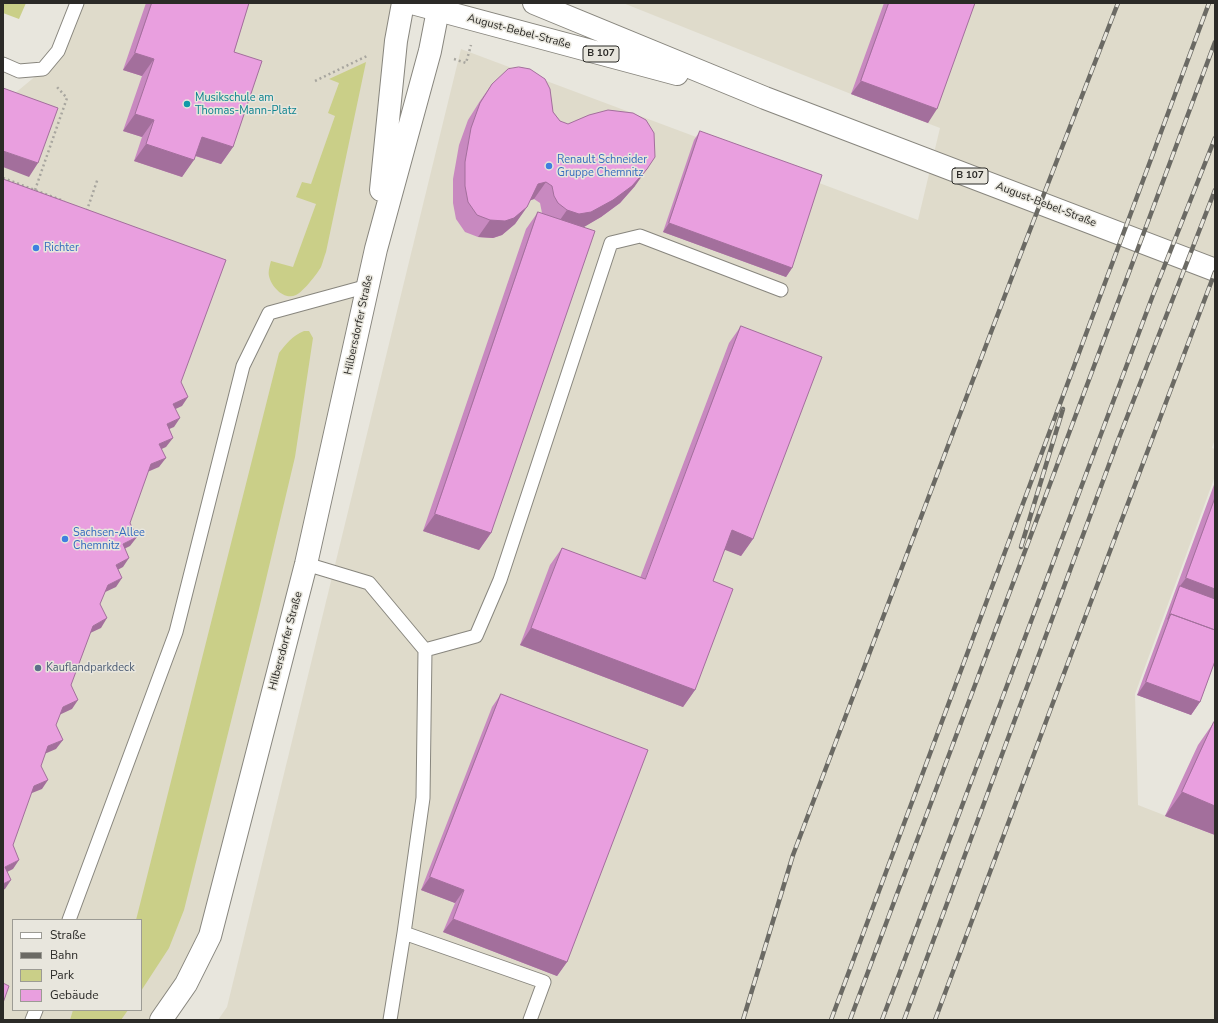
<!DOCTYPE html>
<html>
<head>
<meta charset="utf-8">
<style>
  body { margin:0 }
  #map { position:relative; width:1218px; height:1023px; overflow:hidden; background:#e8e6dd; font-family:"Nunito Sans",sans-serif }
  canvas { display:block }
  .frame { position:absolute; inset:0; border:4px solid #2b2a27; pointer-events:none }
  .legend { position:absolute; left:12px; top:919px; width:130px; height:92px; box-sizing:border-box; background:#e8e6dd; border:1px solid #9c9b94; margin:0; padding:5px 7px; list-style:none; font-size:12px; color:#2b2a27 }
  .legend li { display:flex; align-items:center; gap:8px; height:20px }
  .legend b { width:20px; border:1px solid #9c9b94 }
</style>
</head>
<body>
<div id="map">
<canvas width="1218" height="1023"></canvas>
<div class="frame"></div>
<ul class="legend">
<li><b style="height:5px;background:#fff"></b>Straße</li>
<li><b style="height:5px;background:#6b6a64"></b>Bahn</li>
<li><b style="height:11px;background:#cacf88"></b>Park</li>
<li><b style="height:11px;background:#e99fdf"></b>Gebäude</li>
</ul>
</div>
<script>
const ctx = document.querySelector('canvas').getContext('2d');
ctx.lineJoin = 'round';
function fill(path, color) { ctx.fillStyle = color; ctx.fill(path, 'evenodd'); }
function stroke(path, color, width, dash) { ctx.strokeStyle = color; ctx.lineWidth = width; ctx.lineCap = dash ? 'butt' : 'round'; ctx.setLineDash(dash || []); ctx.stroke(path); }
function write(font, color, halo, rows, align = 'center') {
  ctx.font = font + ' "Nunito Sans",sans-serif'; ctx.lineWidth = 3; ctx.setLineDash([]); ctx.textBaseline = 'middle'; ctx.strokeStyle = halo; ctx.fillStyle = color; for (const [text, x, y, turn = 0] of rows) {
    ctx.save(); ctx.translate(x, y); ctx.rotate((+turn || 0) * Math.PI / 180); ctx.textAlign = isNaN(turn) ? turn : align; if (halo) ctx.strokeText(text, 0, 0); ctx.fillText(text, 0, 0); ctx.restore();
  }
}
fill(new Path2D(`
  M 80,3 L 395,3 L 373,247 L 206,935 L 157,1020 L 3,1020 L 3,91 L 14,94 L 60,56 ZM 13,920 L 141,920 L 141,1010 L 13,1010 Z
  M 623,3 L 1215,3 L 1215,439 L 1212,448 L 1215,449 L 1215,476 L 1135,694 L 1138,805 L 1215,835 L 1215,1020 L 218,1020 L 227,1007 L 461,49 L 918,220 L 940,128 L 851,94 Z`), '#dfdbcb');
fill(new Path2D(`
  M 3,3 L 26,3 L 19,19 L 3,13 Z
  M 366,62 L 326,252 C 324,257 323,262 321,267 C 317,274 303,292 296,295 C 284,301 271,286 269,276 C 268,271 270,265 271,261 L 293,267 L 316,204 L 296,197 L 302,182 L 311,184 L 335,116 L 328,113 L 339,83 L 329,79 Z
  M 304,331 L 309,331 L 313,338 L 295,457 L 258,613 L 184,910 L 169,948 L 141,991 L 141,920 L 136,920 L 279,353 C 286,344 292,336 304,331 Z
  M 73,1010 L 128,1010 L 121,1020 L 70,1020 Z`), '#cacf88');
const lane = new Path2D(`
  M 3,64 L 19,71 L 43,69 L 58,51 L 77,3
  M 306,564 L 369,583 L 425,650 L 423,798 L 404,933 L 390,1020
  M 425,650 L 476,636 L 500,580 L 611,243 L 640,236 L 781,290
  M 69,920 L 176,632 L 243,366 L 269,313 L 368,286
  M 404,933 L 544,982 L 530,1020
  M 32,1020 L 36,1010`);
const street = new Path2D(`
  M 381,190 L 396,41 L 403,3
  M 161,1020 L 186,984 L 210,936 L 306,564 L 376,249 L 430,51 L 438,10 L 437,3`);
const primary = new Path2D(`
  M 412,3 L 677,74
  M 534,3 L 765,98 L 1215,270`);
stroke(lane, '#88867e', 15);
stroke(street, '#88867e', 24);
stroke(primary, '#88867e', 24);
stroke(new Path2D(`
  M 454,59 L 466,63 L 471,45
  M 315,81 L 369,55
  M 3,178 L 64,201
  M 35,190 L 67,98 L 56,86
  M 86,210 L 87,210 L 98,178`), '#a8a69f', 2.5, [2, 3]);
stroke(lane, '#fff', 13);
stroke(street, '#fff', 22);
stroke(primary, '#fff', 22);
const rail = new Path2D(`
  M 1021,547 L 1063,409
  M 743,1020 L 793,855 L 1018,261 L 1118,3
  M 831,1020 L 1209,3
  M 850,1020 L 1215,42
  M 882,1020 L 1153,295 L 1215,138
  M 904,1020 L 1117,443 L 1215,190
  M 935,1020 L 1057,692 L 1215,272`);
stroke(rail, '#6b6a64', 4.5);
stroke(rail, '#e8e6dd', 3, [9]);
fill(new Path2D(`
  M 146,3 L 249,3 L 234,52 L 233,147 L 221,164 L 195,156 L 182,177 L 134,161 L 142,137 L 123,131 L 142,76 L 123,70 Z
  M 884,3 L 975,3 L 928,123 L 851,94 Z
  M 492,84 L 553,112 L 560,121 L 635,186 L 620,203 L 601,217 L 583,227 L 491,533 L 479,550 L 423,531 L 526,229 L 538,212 L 542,213 L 540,203 L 534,199 L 530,200 L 527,207 L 515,224 L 502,235 L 493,238 L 478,237 L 465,232 L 456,219 L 453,203 L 453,179 L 459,145 L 468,120 L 480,101 Z
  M 700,131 L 792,268 L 786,277 L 663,232 L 694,140 Z
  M 741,326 L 753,539 L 741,556 L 725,549 L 713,581 L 695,690 L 683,707 L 520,645 L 550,565 L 562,548 L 640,578 L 729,343 Z
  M 1215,482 L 1215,661 L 1200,702 L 1191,715 L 1137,695 Z
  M 501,694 L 567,962 L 557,976 L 443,932 L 455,903 L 421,890 L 492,707 Z
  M 1214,722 L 1215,723 L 1215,835 L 1165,816 L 1198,745 Z`), '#c889c0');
fill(new Path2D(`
  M 135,53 L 154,59 L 142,76 L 123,70 Z
  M 861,81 L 937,109 L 928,123 L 851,94 Z
  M 135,114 L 154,120 L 142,137 L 123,131 Z
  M 202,137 L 233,147 L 221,164 L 190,154 Z
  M 146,144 L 194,160 L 182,177 L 134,161 Z
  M 3,151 L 38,163 L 29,177 L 3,167 Z
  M 647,169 L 635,186 L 620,203 L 601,217 L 579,230 L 555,227 L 567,210 Z
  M 546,182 L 534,199 L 526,202 L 538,184 Z
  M 527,207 L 515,224 L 502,235 L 493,238 L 478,237 L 490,220 Z
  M 669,223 L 792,268 L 786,277 L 663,232 Z
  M 188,397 L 182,406 L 167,413 L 173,404 Z
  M 180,418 L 174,427 L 160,433 L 167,424 Z
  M 173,438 L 166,447 L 153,453 L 159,444 Z
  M 166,458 L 159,467 L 145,473 L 151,464 Z
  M 435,514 L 491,533 L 479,550 L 423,531 Z
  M 732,530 L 753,539 L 741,556 L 720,548 Z
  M 137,537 L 130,546 L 116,553 L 123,544 Z
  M 129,558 L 123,567 L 110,574 L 116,565 Z
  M 122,578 L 116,587 L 101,594 L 108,585 Z
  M 1186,578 L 1215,589 L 1215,610 L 1180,586 Z
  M 107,618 L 101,628 L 86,635 L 93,626 Z
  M 531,628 L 695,690 L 683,707 L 520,645 Z
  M 1146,682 L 1200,702 L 1191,715 L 1137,695 Z
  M 78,700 L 72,709 L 57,716 L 63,707 Z
  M 63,740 L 56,749 L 42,755 L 48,746 Z
  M 48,780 L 42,789 L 27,795 L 34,786 Z
  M 1182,792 L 1215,806 L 1215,835 L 1165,816 Z
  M 19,860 L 13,869 L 3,874 L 5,867 Z
  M 430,877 L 464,890 L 455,903 L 421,890 Z
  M 11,880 L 5,889 L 3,890 L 3,884 Z
  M 453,919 L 567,962 L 557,976 L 443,932 Z`), '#a36f9c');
const building = new Path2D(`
  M 152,3 L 249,3 L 234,52 L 262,61 L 233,147 L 202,137 L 194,160 L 146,144 L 154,120 L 135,114 L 154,59 L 135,53 Z
  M 889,3 L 975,3 L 937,109 L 861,81 Z
  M 519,67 L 530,69 L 545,79 L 550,89 L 553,112 L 560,121 L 568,124 L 589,115 L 608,110 L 633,113 L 646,120 L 654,133 L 655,157 L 647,169 L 632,186 L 613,200 L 591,212 L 579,214 L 567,210 L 558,203 L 554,196 L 552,186 L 546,182 L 538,184 L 527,207 L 514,218 L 505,221 L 490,220 L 477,215 L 468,202 L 465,186 L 465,162 L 471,128 L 480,103 L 492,84 L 508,69 Z
  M 3,88 L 58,108 L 38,163 L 3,151 Z
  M 700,131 L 822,175 L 792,268 L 669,223 Z
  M 3,179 L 226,260 L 181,382 L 188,397 L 173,404 L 180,418 L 167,424 L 173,438 L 159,444 L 166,458 L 151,464 L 130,523 L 137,537 L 123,544 L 129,558 L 116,565 L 122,578 L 108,585 L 100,604 L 107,618 L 93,626 L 71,685 L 78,700 L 63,707 L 56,725 L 63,740 L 48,746 L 41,766 L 48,780 L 34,786 L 13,845 L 19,860 L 5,867 L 11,880 L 3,884 Z
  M 538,212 L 595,231 L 491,533 L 435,514 Z
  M 741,326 L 822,357 L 753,539 L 732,530 L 713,581 L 733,589 L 695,690 L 531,628 L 562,548 L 645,579 Z
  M 1215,498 L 1215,589 L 1186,578 Z
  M 1180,586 L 1215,599 L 1215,630 L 1171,614 L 1168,619 Z
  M 1171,614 L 1215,630 L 1215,661 L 1200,702 L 1146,682 Z
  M 501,694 L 648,750 L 567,962 L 453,919 L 464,890 L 430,877 Z
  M 1214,722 L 1215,723 L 1215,806 L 1182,792 Z
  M 3,983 L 9,986 L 3,1003 Z`);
fill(building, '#e99fdf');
stroke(building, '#a36f9c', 1);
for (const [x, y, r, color] of [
  [187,104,4,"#0f9aa8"],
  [549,166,4,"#3f7fe0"],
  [36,248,4,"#3f7fe0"],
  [65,539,4,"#3f7fe0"],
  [38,668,4,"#5c6f8a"]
]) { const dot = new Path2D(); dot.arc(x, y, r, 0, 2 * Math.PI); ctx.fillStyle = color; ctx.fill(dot); stroke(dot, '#e8e6dd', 1.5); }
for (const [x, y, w] of [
  [601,54,36],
  [970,176,36]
]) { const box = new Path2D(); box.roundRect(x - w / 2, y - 8, w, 16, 3); ctx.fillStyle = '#e8e6dd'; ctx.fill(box); stroke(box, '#2b2a27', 1); }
write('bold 10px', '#2b2a27', null, [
  ["B 107",601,54],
  ["B 107",970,176]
]);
write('11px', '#2b2a27', '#e8e6dd', [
  ["August-Bebel-Straße",519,32,15],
  ["August-Bebel-Straße",1046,205,21],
  ["Hilbersdorfer Straße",359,325,-78],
  ["Hilbersdorfer Straße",286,641,-75]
]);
write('11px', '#0d838f', '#e8e6dd', [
  ["Musikschule am",195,98],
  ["Thomas-Mann-Platz",195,111]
], 'left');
write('11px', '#366cbe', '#e8e6dd', [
  ["Renault Schneider",557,160],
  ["Gruppe Chemnitz",557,173],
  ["Richter",44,248],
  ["Sachsen-Allee",73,533],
  ["Chemnitz",73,546]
], 'left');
write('11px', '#4e5e75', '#e8e6dd', [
  ["Kauflandparkdeck",46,668]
], 'left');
</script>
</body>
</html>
